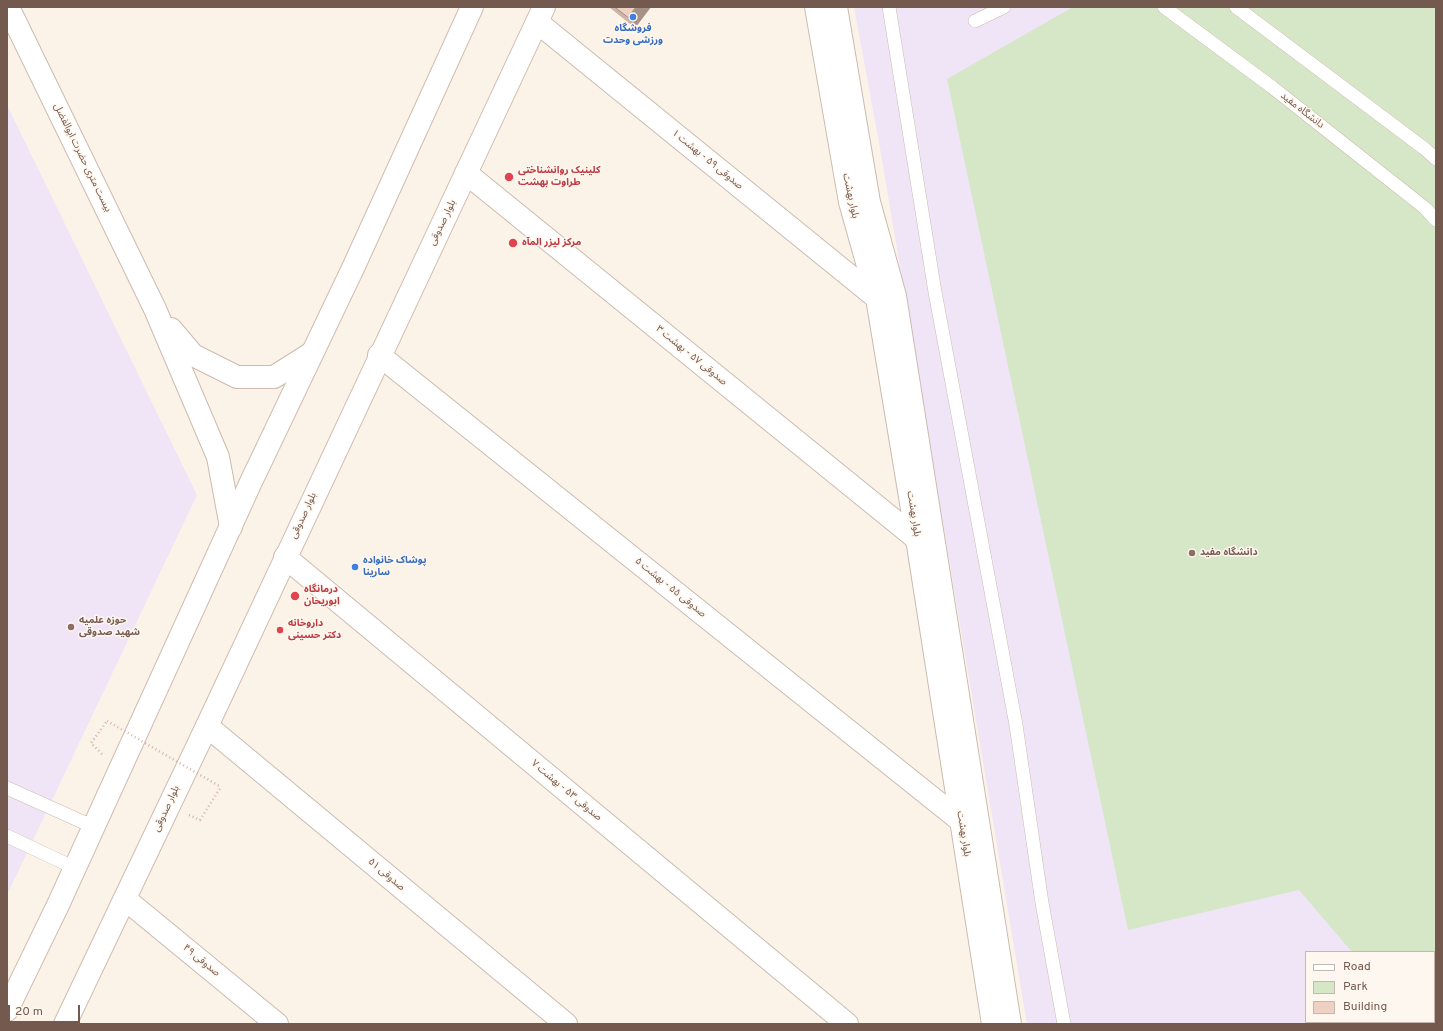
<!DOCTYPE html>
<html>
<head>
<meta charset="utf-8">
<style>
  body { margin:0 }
  #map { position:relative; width:1443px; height:1031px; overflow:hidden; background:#fbf3e8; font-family:Overpass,sans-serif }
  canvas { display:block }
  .frame { position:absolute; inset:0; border:8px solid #73594e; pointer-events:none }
  .legend { position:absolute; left:1305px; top:951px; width:130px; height:72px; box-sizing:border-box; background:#fef7ef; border:1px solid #c6b8af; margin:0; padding:5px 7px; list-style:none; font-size:12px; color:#73594e }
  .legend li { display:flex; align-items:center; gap:8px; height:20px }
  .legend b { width:20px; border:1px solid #c6b8af }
  .scale { position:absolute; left:8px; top:1005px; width:72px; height:18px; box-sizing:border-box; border:2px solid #73594e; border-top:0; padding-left:5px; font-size:12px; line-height:14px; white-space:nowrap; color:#73594e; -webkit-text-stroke:3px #fef7ef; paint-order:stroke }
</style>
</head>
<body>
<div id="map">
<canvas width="1443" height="1031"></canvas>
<div class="frame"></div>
<ul class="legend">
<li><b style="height:5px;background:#fff"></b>Road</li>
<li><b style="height:11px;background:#d6e7c8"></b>Park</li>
<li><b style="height:11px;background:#eed1c2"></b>Building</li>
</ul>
<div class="scale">20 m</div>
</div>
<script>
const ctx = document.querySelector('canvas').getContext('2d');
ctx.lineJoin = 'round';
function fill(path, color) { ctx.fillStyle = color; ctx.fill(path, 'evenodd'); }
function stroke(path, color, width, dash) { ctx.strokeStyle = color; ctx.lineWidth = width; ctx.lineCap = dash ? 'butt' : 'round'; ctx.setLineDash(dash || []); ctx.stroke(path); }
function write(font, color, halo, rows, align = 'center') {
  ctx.font = font + ' Overpass,"Noto Sans Arabic",sans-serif'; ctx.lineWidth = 3; ctx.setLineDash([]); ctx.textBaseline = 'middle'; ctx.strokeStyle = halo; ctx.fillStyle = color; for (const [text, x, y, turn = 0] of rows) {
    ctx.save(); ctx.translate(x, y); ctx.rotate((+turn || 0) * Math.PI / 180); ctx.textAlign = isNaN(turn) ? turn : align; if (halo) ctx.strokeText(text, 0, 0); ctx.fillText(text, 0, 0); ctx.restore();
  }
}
fill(new Path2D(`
  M 854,7 L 1436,7 L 1436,1024 L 1027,1024 L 881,154 ZM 1306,952 L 1434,952 L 1434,1022 L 1306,1022 Z
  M 7,105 L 197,495 L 7,895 Z`), '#efe5f7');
fill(new Path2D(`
  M 1073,7 L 1436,7 L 1436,1024 L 1414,1024 L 1412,1022 L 1434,1022 L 1434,952 L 1352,952 L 1299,890 L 1128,930 L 947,79 Z`), '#d6e7c8');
const service = new Path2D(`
  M 889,7 L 935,292 L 1016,725 L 1042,903 L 1064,1024
  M 1164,7 L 1272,87 L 1425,208 L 1436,220
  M 1236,7 L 1425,149 L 1436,159
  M 975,21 L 1004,7
  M 7,788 L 94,827
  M 7,836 L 75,868`);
const minor = new Path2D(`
  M 537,22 L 877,298
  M 466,173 L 917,539
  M 379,355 L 961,821
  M 285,557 L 847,1024
  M 207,726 L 566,1024
  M 125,899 L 277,1024`);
const tertiary = new Path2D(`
  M 8,7 L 155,309 L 218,457 L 231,527
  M 816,7 L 850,202 L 877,298 L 917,539 L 993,1024
  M 836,7 L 869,202 L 895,296 L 1010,1024
  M 171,329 L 193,355 L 237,377 L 274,377 L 312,353`);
const secondary = new Path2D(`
  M 7,1010 L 58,905 L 250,484 L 354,266 L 472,7
  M 65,1024 L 207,726 L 544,7`);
stroke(service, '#ccbaaf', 14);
stroke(minor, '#ccbaaf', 24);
stroke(tertiary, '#ccbaaf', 24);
stroke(secondary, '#d0bcb0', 24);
stroke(new Path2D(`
  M 102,754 L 91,743 L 107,721
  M 189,815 L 200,820 L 221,787`), '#d3b4a5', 2.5, [1, 3]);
stroke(service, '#fff', 13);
stroke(minor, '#fff', 22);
stroke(tertiary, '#fff', 22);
stroke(secondary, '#fff', 22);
stroke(new Path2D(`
  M 107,721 L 221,787`), '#d3b4a5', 2.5, [1, 3]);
fill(new Path2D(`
  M 609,7 L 651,7 L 635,28 Z`), '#cdb4a7');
fill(new Path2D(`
  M 636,7 L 651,7 L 635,28 L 628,17 Z`), '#a79288');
const building = new Path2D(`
  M 615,7 L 636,7 L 628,17 Z`);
fill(building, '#eed1c2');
stroke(building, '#a79288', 1);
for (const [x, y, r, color] of [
  [633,17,4,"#3f7fe0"],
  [509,177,5,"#e0444e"],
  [513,243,5,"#e0444e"],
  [1192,553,4,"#8d6e63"],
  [355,567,4,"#3f7fe0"],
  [295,596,5,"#e0444e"],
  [71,627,4,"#8d6e63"],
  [280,630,4,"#e0444e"]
]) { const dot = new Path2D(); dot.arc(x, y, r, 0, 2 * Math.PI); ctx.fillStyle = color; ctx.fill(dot); stroke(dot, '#fef7ef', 1.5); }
write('bold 10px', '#366cbe', '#fef7ef', [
  ["فروشگاه",633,29],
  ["ورزشی وحدت",633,41],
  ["پوشاک خانواده",363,561,"left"],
  ["سارینا",363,573,"left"]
]);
write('10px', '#73594e', '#fef7ef', [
  ["دانشگاه مفید",1302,111,38],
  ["بیست متری حضرت ابوالفضل",82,158,64],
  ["صدوقی ۵۹ - بهشت ۱",707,160,39],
  ["بلوار بهشت",850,196,78],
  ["بلوار صدوقی",443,223,-64],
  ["صدوقی ۵۷ - بهشت ۳",691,356,39],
  ["بلوار بهشت",913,514,81],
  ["بلوار صدوقی",304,516,-65],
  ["صدوقی ۵۵ - بهشت ۵",670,588,39],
  ["صدوقی ۵۳ - بهشت ۷",566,791,40],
  ["بلوار صدوقی",167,809,-65],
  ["بلوار بهشت",963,834,81],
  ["صدوقی ۵۱",386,875,40],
  ["صدوقی ۴۹",201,961,39]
]);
write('bold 10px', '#be3a42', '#fef7ef', [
  ["کلینیک روانشناختی",518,171],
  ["طراوت بهشت",518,183],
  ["مرکز لیزر المآه",522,243],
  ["درمانگاه",304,590],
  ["ابوریحان",304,602],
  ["داروخانه",288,624],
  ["دکتر حسینی",288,636]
], 'left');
write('bold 10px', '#785e54', '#fef7ef', [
  ["دانشگاه مفید",1200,553],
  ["حوزه علمیه",79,621],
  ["شهید صدوقی",79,633]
], 'left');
</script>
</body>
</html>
